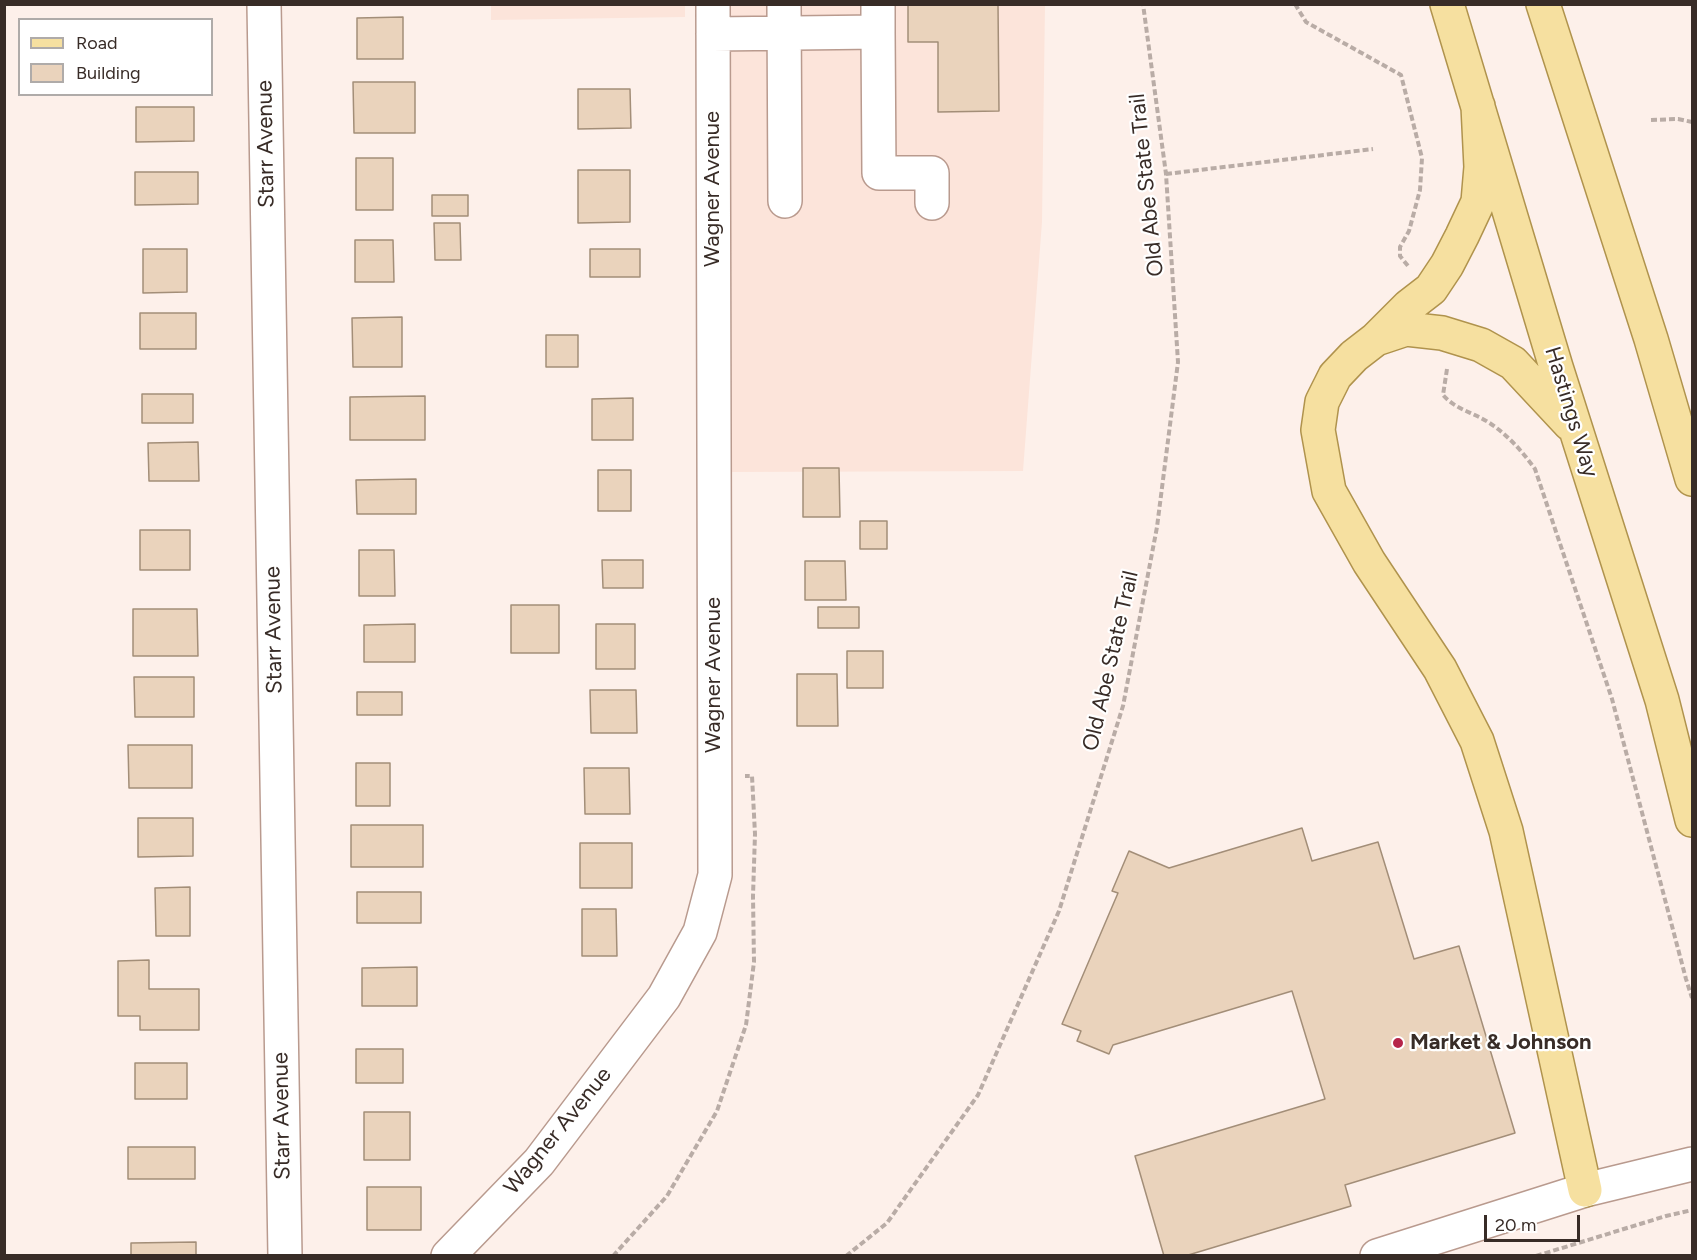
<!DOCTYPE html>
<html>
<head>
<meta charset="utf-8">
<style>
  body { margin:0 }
  #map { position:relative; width:1697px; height:1260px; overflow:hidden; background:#fdf0ea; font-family:Figtree,sans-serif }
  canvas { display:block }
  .frame { position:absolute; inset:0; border:6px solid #382c27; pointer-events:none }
  .legend { position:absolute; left:18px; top:18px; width:195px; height:78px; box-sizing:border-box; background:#fff; border:2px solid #afaba9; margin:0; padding:8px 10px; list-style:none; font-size:18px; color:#382c27 }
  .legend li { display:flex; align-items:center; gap:12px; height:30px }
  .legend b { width:30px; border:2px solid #afaba9 }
  .scale { position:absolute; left:1484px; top:1215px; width:96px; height:27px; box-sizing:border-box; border:3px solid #382c27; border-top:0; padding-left:8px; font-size:18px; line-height:21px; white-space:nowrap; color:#382c27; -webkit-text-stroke:4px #fff; paint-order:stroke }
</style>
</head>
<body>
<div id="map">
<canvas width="1697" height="1260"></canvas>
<div class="frame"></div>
<ul class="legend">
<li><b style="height:8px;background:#f6e0a0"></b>Road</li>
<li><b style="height:16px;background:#ead3bc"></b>Building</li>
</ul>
<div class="scale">20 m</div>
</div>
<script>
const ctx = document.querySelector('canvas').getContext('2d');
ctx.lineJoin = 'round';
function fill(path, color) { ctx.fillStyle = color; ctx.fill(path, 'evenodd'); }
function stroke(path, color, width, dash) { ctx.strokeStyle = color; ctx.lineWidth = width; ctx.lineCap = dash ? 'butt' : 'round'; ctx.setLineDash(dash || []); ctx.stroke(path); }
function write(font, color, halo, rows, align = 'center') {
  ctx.font = font + ' Figtree,sans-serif'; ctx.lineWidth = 4.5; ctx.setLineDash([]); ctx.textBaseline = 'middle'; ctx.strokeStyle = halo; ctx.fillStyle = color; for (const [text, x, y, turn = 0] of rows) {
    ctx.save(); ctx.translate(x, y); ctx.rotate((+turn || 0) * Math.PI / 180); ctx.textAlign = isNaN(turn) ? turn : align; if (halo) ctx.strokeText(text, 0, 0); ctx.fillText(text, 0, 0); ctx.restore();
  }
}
fill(new Path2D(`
  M 491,5 L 685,5 L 685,17 L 491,20 Z
  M 730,5 L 1045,5 L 1042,222 L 1023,471 L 732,472 Z`), '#fce4da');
const building = new Path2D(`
  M 908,4 L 998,4 L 999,111 L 938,112 L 938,42 L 908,42 Z
  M 403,17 L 403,59 L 357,59 L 357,18 Z
  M 353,82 L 415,82 L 415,133 L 354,133 Z
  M 578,89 L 630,89 L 631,128 L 578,129 Z
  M 136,107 L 194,107 L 194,141 L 136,142 Z
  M 356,158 L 393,158 L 393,210 L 356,210 Z
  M 578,170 L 630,170 L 630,222 L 578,223 Z
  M 135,172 L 198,172 L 198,204 L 135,205 Z
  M 432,195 L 468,195 L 468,216 L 432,216 Z
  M 434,223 L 460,223 L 461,260 L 435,260 Z
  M 355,240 L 393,240 L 394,282 L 355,282 Z
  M 143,249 L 187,249 L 187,292 L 143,293 Z
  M 590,249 L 640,249 L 640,277 L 590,277 Z
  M 140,313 L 196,313 L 196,349 L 140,349 Z
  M 402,317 L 402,367 L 353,367 L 352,318 Z
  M 546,335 L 578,335 L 578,367 L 546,367 Z
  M 142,394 L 193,394 L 193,423 L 142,423 Z
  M 425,396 L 425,440 L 350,440 L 350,397 Z
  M 633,398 L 633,440 L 592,440 L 592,399 Z
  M 198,442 L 199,481 L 149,481 L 148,443 Z
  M 803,468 L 839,468 L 840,517 L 803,517 Z
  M 598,470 L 631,470 L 631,511 L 598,511 Z
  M 416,479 L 416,514 L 357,514 L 356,480 Z
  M 860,521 L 887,521 L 887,549 L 860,549 Z
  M 140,530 L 190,530 L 190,570 L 140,570 Z
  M 359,550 L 394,550 L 395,596 L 359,596 Z
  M 602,560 L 643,560 L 643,588 L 603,588 Z
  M 805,561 L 845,561 L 846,600 L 805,600 Z
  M 511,605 L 559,605 L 559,653 L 511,653 Z
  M 818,607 L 859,607 L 859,628 L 818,628 Z
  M 133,609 L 197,609 L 198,656 L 133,656 Z
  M 415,624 L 415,662 L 364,662 L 364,625 Z
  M 596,624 L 635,624 L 635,669 L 596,669 Z
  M 847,651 L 883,651 L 883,688 L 847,688 Z
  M 797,674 L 837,674 L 838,726 L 797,726 Z
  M 134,677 L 194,677 L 194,717 L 135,717 Z
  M 590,690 L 636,690 L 637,733 L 591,733 Z
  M 357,692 L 402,692 L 402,715 L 357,715 Z
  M 128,745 L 192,745 L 192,788 L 129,788 Z
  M 356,763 L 390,763 L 390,806 L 356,806 Z
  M 584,768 L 629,768 L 630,814 L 585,814 Z
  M 138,818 L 193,818 L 193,856 L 138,857 Z
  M 351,825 L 423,825 L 423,867 L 351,867 Z
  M 1302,828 L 1312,861 L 1378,842 L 1414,959 L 1459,946 L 1515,1133 L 1345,1185 L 1351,1206 L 1185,1256 L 1164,1256 L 1135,1156 L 1325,1099 L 1292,991 L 1113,1045 L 1109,1054 L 1077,1041 L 1081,1031 L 1062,1024 L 1118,893 L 1112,891 L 1129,851 L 1169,868 Z
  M 580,843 L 632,843 L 632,888 L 580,888 Z
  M 190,887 L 190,936 L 156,936 L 155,888 Z
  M 357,892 L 421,892 L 421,923 L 357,923 Z
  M 582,909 L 616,909 L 617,956 L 582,956 Z
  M 149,960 L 149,989 L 199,989 L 199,1030 L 140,1030 L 140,1016 L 118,1016 L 118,961 Z
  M 417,967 L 417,1006 L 362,1006 L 362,968 Z
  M 356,1049 L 403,1049 L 403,1083 L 356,1083 Z
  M 135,1063 L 187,1063 L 187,1099 L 135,1099 Z
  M 364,1112 L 410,1112 L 410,1160 L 364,1160 Z
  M 128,1147 L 195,1147 L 195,1179 L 128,1179 Z
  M 367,1187 L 421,1187 L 421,1230 L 367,1230 Z
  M 196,1242 L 196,1256 L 131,1256 L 131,1243 Z`);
fill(building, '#ead3bc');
stroke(building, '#a38e78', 1.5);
const minor = new Path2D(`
  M 264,4 L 285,1256
  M 784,4 L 785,201
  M 878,32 L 879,173 L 932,173 L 932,203
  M 713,34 L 878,32 L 878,4
  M 448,1256 L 539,1162 L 664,997 L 700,932 L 715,875 L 713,4
  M 1377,1256 L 1585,1190 L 1692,1164`);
const major = new Path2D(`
  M 1447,4 L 1556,367 L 1662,700 L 1692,820
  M 1543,4 L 1651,339 L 1692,479
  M 1478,106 L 1481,167 L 1478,202 L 1462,236 L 1447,265 L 1431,289 L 1409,306 L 1376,339 L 1354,356 L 1335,376 L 1322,402 L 1318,430 L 1329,491 L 1369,562 L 1440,669 L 1477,741 L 1506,831 L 1585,1190
  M 1376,339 L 1406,329 L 1442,333 L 1481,345 L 1513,363 L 1570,424`);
stroke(minor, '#b99a8e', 36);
stroke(major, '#b0934d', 36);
stroke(new Path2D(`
  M 1295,4 L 1306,22 L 1401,75 L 1422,158 L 1420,190 L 1409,231 L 1400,247 L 1400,256 L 1408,266
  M 1651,120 L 1678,119 L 1692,122
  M 1166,174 L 1373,149
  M 1447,369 L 1443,395 C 1455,409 1472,412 1488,422 C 1507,434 1522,451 1535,469 L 1612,699 L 1686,979 L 1692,998
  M 613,1256 L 667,1196 L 717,1111 L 746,1025 L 754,962 L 753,896 L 755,834 L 752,776 L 745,776
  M 846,1256 L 887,1223 L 978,1095 L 1059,911 L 1123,706 L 1157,527 L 1178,362 L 1166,174 L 1143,4
  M 1536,1256 L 1666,1216 L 1692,1210`), '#b9aca6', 4, [6, 3]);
stroke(minor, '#fff', 33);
stroke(major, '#f6e0a0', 33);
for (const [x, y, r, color] of [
  [1398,1043,6,"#b6254a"]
]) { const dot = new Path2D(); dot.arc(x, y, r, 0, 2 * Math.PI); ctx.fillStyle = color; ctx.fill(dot); stroke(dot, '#fff', 2); }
write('22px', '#382c27', '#fff', [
  ["Starr Avenue",266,144,-91],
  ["Old Abe State Trail",1147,185,-96],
  ["Wagner Avenue",713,189,-90],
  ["Hastings Way",1571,412,73],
  ["Starr Avenue",274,630,-91],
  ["Old Abe State Trail",1111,661,-77],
  ["Wagner Avenue",714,675,-90],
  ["Starr Avenue",282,1116,-91],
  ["Wagner Avenue",558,1131,-51]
]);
write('bold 22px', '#382c27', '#fff', [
  ["Market & Johnson",1410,1043]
], 'left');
</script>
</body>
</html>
